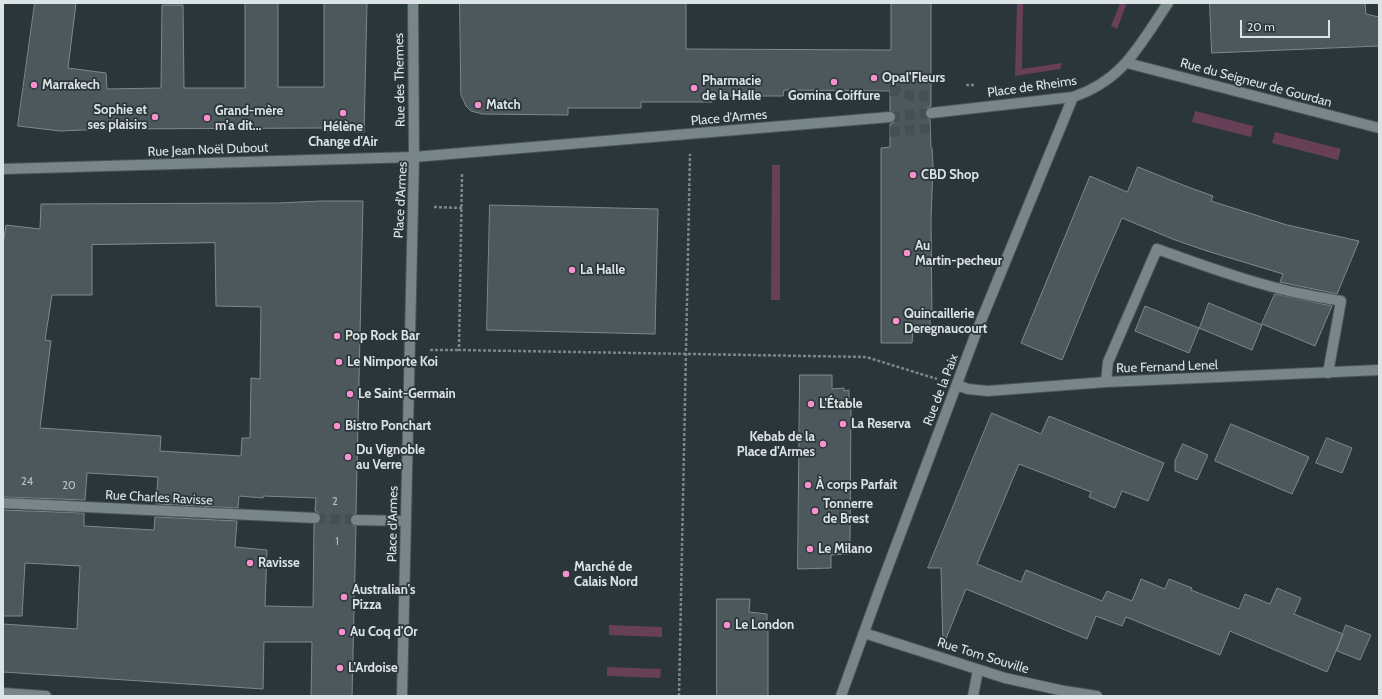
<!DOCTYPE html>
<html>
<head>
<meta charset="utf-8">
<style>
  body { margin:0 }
  #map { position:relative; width:1382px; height:699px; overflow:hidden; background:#2b363a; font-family:Cabin,sans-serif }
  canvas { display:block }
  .frame { position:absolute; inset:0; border:4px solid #dce3e5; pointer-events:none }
  .scale { position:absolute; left:1240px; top:20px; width:90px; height:18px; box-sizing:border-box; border:2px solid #dce3e5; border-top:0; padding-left:5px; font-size:12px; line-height:14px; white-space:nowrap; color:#dce3e5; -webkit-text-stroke:3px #2b363a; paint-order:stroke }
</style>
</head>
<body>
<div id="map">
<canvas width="1382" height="699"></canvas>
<div class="frame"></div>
<div class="scale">20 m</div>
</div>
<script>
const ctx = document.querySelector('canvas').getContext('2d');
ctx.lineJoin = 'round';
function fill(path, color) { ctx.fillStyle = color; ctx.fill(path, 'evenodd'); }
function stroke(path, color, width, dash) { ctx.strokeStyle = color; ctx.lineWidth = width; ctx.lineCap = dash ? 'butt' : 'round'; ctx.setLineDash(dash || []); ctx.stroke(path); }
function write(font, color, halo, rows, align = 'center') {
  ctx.font = font + ' Cabin,sans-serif'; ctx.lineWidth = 3.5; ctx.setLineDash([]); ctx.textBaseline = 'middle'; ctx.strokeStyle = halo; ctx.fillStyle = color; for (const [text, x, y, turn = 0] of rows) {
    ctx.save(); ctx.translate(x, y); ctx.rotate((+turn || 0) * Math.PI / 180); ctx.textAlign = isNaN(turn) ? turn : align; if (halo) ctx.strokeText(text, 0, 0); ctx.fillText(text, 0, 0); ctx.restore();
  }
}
fill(new Path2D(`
  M 1017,3 L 1023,3 L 1022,69 L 1062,63 L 1060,69 L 1015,76 Z
  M 1120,3 L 1127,3 L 1117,29 L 1111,26 Z
  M 1195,111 L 1253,126 L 1251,137 L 1192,122 Z
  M 1275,132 L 1341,149 L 1338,160 L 1272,143 Z
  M 772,165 L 780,165 L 780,300 L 771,300 Z
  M 609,625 L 662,627 L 662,637 L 609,635 Z
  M 607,667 L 661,669 L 660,678 L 607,676 Z`), '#674057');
const building = new Path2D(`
  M 35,3 L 76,3 L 68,68 L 106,73 L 107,89 L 161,88 L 162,5 L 183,5 L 184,88 L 245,88 L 245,3 L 278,3 L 278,87 L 324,87 L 324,3 L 367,3 L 364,132 L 323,131 L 323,128 L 107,129 L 60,131 L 18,126 Z
  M 460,3 L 686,3 L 686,49 L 891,50 L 891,3 L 931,3 L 931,106 L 927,108 L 925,113 L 926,117 L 930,119 L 931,148 L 932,148 L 933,166 L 931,220 L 932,317 L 930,318 L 930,328 L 924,328 L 924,329 L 913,329 L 912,343 L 881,343 L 881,148 L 890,147 L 890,124 L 894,122 L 896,117 L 895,113 L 890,111 L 890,91 L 784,90 L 783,96 L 712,96 L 712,102 L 641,102 L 641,108 L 568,108 L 568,115 L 482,114 L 471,111 L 466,106 L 461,95 Z
  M 1210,3 L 1365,3 L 1366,14 L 1379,17 L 1379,46 L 1212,53 Z
  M 1138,167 L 1188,187 L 1213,196 L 1211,201 L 1287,225 L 1359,241 L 1337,294 L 1280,282 L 1283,274 L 1207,251 L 1175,240 L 1122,218 L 1096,277 L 1062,360 L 1021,343 L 1090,176 L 1127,192 Z
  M 321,201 L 363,201 L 356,514 L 351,516 L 350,520 L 352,525 L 356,526 L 352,696 L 311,696 L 312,642 L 264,642 L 263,689 L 3,672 L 3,624 L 77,629 L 80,566 L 25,563 L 22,616 L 3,616 L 3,510 L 84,513 L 84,526 L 154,530 L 155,517 L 237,521 L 235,547 L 267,550 L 265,606 L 313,607 L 314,524 L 320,522 L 321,518 L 319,513 L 315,511 L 316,498 L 263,496 L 263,498 L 239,496 L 238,508 L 156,504 L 158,477 L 87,473 L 85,500 L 3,497 L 3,244 L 6,225 L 40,229 L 41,204 L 278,203 ZM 215,243 L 216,306 L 261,307 L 260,379 L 251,378 L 250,438 L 242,438 L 241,456 L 160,451 L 161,436 L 40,428 L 51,341 L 45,340 L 52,295 L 92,295 L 92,245 Z
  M 490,205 L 658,209 L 655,334 L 487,330 Z
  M 1275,294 L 1332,306 L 1315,346 L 1262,324 Z
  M 1209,303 L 1262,325 L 1252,350 L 1199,328 L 1189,353 L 1135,331 L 1145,306 L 1199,328 Z
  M 800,375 L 832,375 L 832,389 L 844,388 L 844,391 L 849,390 L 849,401 L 851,401 L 850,543 L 848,543 L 848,554 L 831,555 L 831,568 L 798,569 Z
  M 992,413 L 1041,434 L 1049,416 L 1164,463 L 1148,501 L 1122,491 L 1115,508 L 1089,497 L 1091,492 L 1019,464 L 977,564 L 1021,582 L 1026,570 L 1102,601 L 1107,591 L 1132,601 L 1141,579 L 1165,589 L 1169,579 L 1192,588 L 1191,590 L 1239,609 L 1245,594 L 1270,604 L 1277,588 L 1301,598 L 1294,614 L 1343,634 L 1327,672 L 1230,631 L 1220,655 L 1126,617 L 1122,626 L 1096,616 L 1087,639 L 966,589 L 943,646 L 941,568 L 928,568 Z
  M 1231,424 L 1309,457 L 1292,494 L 1215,461 Z
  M 1327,438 L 1352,448 L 1342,473 L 1316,463 Z
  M 1183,444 L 1208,455 L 1197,480 L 1175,471 L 1175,461 Z
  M 717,599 L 750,599 L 749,612 L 767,614 L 767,623 L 768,624 L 768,696 L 717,696 Z
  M 1346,625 L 1371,635 L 1360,660 L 1337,651 Z`);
fill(building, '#4c585c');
stroke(building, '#7c898d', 1);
stroke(new Path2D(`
  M 890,91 L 897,91 L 911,96 L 931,96
  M 890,132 L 931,128`), '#465054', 10, [10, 5]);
stroke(new Path2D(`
  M 890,117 L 931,113
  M 315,518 L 356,520`), '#465054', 10, [10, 5]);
const service = new Path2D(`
  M 1106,382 L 1108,362 L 1157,249 C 1197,263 1236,278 1277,288 C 1298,294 1320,297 1341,301 L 1328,373`);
const minor = new Path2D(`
  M 1127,63 L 1379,128
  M 931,113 L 1073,97 C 1124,80 1140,44 1168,3
  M 3,169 L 414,157 L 890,117
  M 957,385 L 968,389 L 988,391 L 1106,382 L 1379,370
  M 3,503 L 315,518
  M 356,520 L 406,521
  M 864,633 L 1005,678 L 1064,691 L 1097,696
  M 3,693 L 46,696
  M 402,696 L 414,157 L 413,3
  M 841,696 L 880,588 L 976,333 L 1073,97
  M 973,696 L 978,670`);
stroke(service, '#4b5558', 12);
stroke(minor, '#4b5558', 12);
stroke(new Path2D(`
  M 966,85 L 975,85
  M 462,174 L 459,350 L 866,357 L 937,379
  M 434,207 L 462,208
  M 430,350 L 459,350
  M 679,696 L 690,154`), '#7c8689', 2.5, [3, 2]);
stroke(service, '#788589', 10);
stroke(minor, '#788589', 10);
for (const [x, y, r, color] of [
  [874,78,4,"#f790ce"],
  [834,82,4,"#f790ce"],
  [34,85,4,"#f790ce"],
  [694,88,4,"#f790ce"],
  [478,105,4,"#f790ce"],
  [343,113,4,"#f790ce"],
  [155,117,4,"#f790ce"],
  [207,118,4,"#f790ce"],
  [913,175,4,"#f790ce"],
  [907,253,4,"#f790ce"],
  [572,270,4,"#f790ce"],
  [896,321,4,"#f790ce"],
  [337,336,4,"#f790ce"],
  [339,362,4,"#f790ce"],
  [350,394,4,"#f790ce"],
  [811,404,4,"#f790ce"],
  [843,424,4,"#f790ce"],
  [337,426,4,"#f790ce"],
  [823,444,4,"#f790ce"],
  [348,457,4,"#f790ce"],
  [808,485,4,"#f790ce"],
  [815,511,4,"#f790ce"],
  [810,549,4,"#f790ce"],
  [250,563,4,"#f790ce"],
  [566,574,4,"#f790ce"],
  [344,597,4,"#f790ce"],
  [727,625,4,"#f790ce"],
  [342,632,4,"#f790ce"],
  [340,668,4,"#f790ce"]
]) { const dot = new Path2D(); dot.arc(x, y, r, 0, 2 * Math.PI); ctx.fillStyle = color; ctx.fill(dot); stroke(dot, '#2b363a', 1.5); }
write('11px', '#b8c0c3', null, [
  ["24",27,482],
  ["20",69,486],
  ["2",335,502],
  ["1",337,542]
]);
write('bold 13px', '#dce3e5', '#2b363a', [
  ["Opal'Fleurs",882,78],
  ["Pharmacie",702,81],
  ["de la Halle",702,96],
  ["Marrakech",42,85],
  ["Gomina Coiffure",834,96,"center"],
  ["Match",486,105],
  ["Sophie et",147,110,"right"],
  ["ses plaisirs",147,125,"right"],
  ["Grand-mère",215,111],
  ["m'a dit...",215,126],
  ["Hélène",343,127,"center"],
  ["Change d'Air",343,142,"center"],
  ["CBD Shop",921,175],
  ["Au",915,246],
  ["Martin-pecheur",915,261],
  ["La Halle",580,270],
  ["Quincaillerie",904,314],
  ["Deregnaucourt",904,329],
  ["Pop Rock Bar",345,336],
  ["Le Nimporte Koi",347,362],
  ["Le Saint-Germain",358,394],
  ["L'Étable",819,404],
  ["La Reserva",851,424],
  ["Bistro Ponchart",345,426],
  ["Kebab de la",815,437,"right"],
  ["Place d'Armes",815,452,"right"],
  ["Du Vignoble",356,450],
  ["au Verre",356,465],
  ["À corps Parfait",816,485],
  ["Tonnerre",823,504],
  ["de Brest",823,519],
  ["Le Milano",818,549],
  ["Ravisse",258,563],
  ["Marché de",574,567],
  ["Calais Nord",574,582],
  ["Australian's",352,590],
  ["Pizza",352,605],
  ["Le London",735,625],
  ["Au Coq d'Or",350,632],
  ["L'Ardoise",348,668]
], 'left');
write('13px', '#dce3e5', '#2b363a', [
  ["Rue des Thermes",400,80,-91],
  ["Rue du Seigneur de Gourdan",1256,83,15],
  ["Place de Rheims",1032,87,-8],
  ["Place d'Armes",729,118,-5],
  ["Rue Jean Noël Dubout",208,150,-2],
  ["Place d'Armes",401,200,-87],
  ["Rue Fernand Lenel",1167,367,-2],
  ["Rue de la Paix",941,390,-69],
  ["Rue Charles Ravisse",159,498,3],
  ["Place d'Armes",393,524,-89],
  ["Rue Tom Souville",983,656,17]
]);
</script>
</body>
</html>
